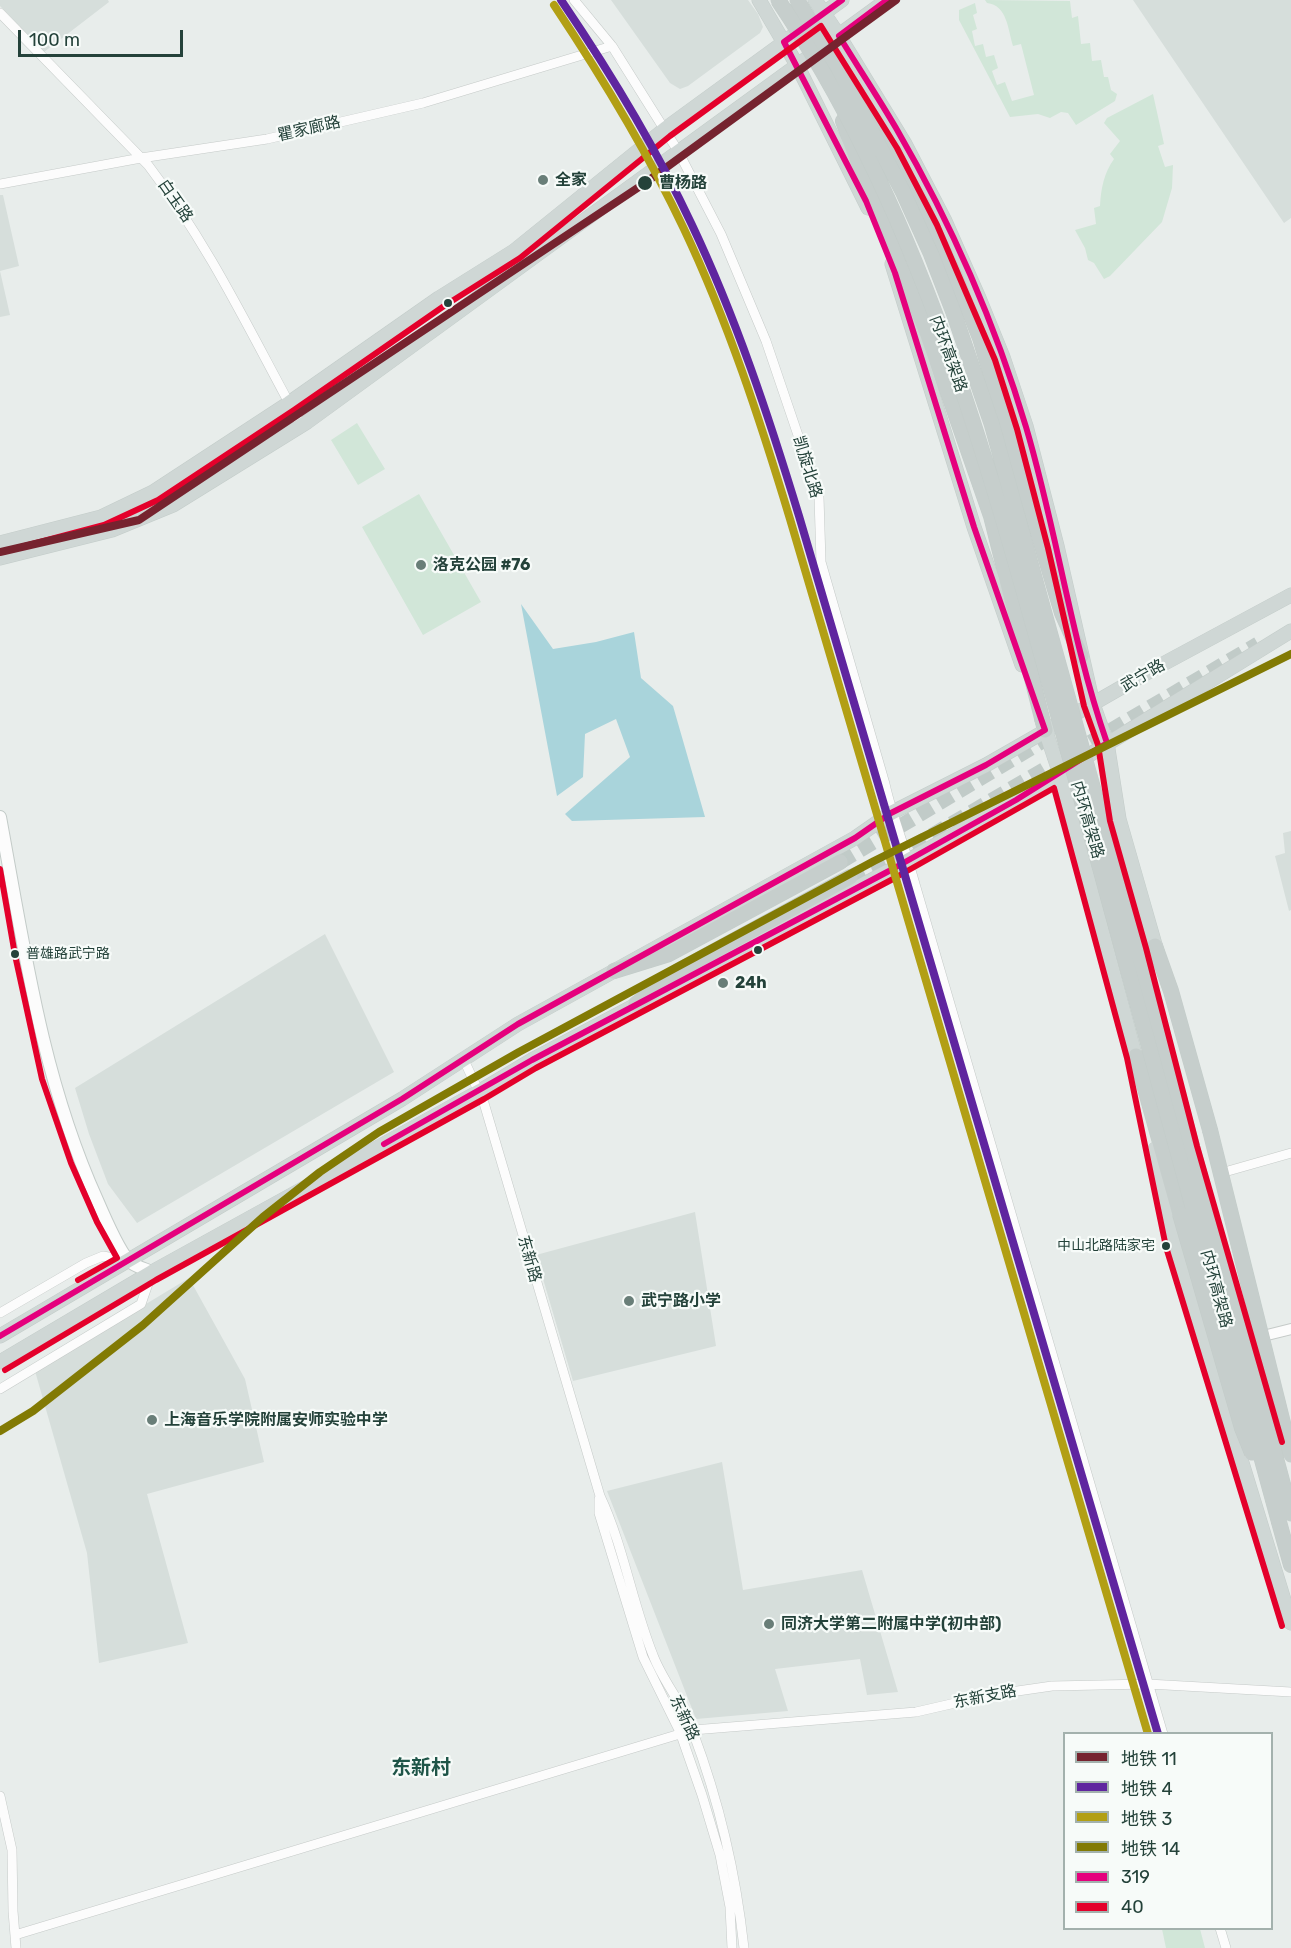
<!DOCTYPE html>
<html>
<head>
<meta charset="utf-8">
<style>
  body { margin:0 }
  #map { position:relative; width:1291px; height:1948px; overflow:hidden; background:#e8edeb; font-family:Rubik,"Noto Sans SC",sans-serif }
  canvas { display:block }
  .legend { position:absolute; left:1063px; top:1732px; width:210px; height:198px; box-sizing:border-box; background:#f7fbf9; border:2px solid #a3b1ad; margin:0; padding:8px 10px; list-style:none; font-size:18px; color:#24423a }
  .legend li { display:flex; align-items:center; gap:12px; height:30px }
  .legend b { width:30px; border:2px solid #a3b1ad }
  .scale { position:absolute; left:18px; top:30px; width:165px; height:27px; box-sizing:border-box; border:3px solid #24423a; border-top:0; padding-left:8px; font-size:18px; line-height:21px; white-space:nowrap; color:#24423a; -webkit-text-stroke:4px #f7fbf9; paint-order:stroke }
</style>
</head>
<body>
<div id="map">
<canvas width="1291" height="1948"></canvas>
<ul class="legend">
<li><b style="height:8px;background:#76232f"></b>地铁 11</li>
<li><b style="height:8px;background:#5f259f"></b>地铁 4</li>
<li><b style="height:8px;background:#b29f14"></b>地铁 3</li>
<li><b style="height:8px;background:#827a04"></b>地铁 14</li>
<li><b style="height:8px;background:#e5007d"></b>319</li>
<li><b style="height:8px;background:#e4002b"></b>40</li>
</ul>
<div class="scale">100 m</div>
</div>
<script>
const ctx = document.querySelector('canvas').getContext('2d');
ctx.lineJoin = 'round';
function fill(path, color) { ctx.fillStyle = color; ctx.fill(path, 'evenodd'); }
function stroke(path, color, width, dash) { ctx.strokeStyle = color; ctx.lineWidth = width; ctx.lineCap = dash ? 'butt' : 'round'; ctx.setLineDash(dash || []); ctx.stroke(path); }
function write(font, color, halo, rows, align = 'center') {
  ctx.font = font + ' Rubik,"Noto Sans SC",sans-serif'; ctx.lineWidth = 4.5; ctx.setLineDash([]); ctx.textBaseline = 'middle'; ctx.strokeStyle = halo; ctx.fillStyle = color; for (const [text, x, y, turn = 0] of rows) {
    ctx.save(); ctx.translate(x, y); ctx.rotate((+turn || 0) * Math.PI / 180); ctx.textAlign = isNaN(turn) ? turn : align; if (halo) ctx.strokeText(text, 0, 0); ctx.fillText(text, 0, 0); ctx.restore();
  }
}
fill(new Path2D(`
  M 0,0 L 108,0 L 109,2 L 44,52 L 0,6 Z
  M 611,0 L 748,0 L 758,14 L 763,27 L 760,33 L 688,86 L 680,89 L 670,83 Z
  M 1133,0 L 1291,0 L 1291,218 L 1284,223 Z
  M 0,195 L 3,195 L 19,266 L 0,271 Z
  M 0,271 L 10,315 L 0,317 Z
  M 1291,831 L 1291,910 L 1289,911 L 1275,856 L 1285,853 L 1283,833 Z
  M 325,934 L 394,1072 L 137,1223 L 108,1184 L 89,1134 L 75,1088 Z
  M 695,1212 L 716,1346 L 573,1381 L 536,1255 Z
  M 189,1278 L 245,1379 L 264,1462 L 147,1494 L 188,1643 L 99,1663 L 87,1553 L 35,1371 Z
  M 722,1462 L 743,1590 L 862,1570 L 898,1692 L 867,1695 L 860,1659 L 775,1669 L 788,1711 L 696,1719 L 607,1491 Z`), '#d6dedb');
fill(new Path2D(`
  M 985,0 L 1070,1 L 1072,18 L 1078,16 L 1081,44 L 1090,43 L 1092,61 L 1101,60 L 1104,77 L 1108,77 L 1111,90 L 1117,94 L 1115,101 L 1076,125 L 1068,113 L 1061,112 L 1050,118 L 1038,114 L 1010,117 L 959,20 L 959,10 L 975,3 L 977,13 L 973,15 L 977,29 L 972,31 L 975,46 L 983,44 L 986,57 L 994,55 L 998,68 L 992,71 L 997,85 L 1005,82 L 1012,101 L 1034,95 L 1021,44 L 1013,46 C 1008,29 1007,5 987,3 Z
  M 1153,94 L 1164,144 L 1158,146 L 1165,167 L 1173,165 L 1172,188 L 1162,222 L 1110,276 L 1104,279 L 1094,263 L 1088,260 L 1085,248 L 1075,230 L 1096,224 L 1094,208 L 1100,206 C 1101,188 1104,173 1114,159 L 1110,154 L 1120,141 L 1104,123 L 1107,118 Z
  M 357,423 L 385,469 L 358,485 L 331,440 Z
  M 419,494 L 481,602 L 423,635 L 362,527 Z
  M 1162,1929 L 1200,1929 L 1205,1948 L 1166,1948 Z`), '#d1e6d8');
fill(new Path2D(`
  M 521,604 L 553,649 L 596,642 L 634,632 L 641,678 L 673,706 L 705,817 L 572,821 L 565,814 L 630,757 L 616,719 L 585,734 L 583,777 L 557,796 Z`), '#a9d4db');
stroke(new Path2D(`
  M 840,862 L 1073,723
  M 850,877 L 902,853 L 1258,644`), '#c1cbc8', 15, [15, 8]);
const minor = new Path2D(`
  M 574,0 L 612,46 L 678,151 L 721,234 L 766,341 L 819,497 L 821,562 L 885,784 C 891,811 900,834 908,860 L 1163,1734
  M 0,13 L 148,165 C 210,246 252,336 301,425
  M 0,184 L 141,158 L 267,139 L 423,103 L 612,46
  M 463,1058 L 484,1103 L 600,1496 C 624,1547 632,1603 653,1655 C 663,1682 684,1705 693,1732 C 719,1801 736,1874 744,1948
  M 1228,1171 L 1291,1153
  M 0,1313 L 86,1263 L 103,1256 L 129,1261
  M 0,1389 L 141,1304 L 152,1272
  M 599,1499 L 599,1513 L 643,1657 L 680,1732 L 702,1795 L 720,1855 L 730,1907 L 732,1948
  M 0,1796 L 12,1850 L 13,1911 L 16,1948
  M 1220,1928 L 1226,1948
  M 15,1935 L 693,1730 L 916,1712 L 990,1695 L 1052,1686 L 1148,1684 L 1291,1692`);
const tertiary = new Path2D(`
  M 1239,1342 L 1291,1329`);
const secondary = new Path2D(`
  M 0,817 C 24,947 42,1079 97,1200 C 103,1214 118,1249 128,1260 C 133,1266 145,1269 152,1272`);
const primary = new Path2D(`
  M 759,0 L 797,65 L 868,208
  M 815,0 L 839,36 L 905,144 L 945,221 L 979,298 L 1003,357 L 1026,426 L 1057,546 L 1093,704 L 1107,743 L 1119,819 L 1158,955
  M 892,264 L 974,527 L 1022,665
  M 0,543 L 101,517 L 153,492 L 289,403 L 439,298 L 514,251 L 665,129 L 842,0
  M 0,558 L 112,530 L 173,505 L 307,422 L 887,0
  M 1042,720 L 1060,774 L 1138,1066
  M 1155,1149 L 1175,1244 L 1291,1623
  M 0,1336 L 402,1099 L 518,1024 L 855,838 L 891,813 L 986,765 L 1150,671 L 1291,595
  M 0,1362 L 152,1272 L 480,1091 L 532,1060 L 889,871 L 1016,800 L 1291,631`);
const trunk = new Path2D(`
  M 869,114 L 922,203 L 955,275 L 980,338 L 1062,613 L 1081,656
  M 843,121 L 869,191 L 928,335 L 991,516 L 1045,730
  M 1155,946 L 1171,991 L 1210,1130
  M 614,971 L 669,954 L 840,862
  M 636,1004 L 678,971 L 850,877
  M 1136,1056 L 1180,1214
  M 1279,1522 L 1291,1565`);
stroke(minor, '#c5cac8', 10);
stroke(tertiary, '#c5cac8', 12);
stroke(secondary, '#c3cbc8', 14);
stroke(primary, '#c3ccc9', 15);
stroke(trunk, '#c3ccc9', 16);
stroke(minor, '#fcfcfc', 9);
stroke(tertiary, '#fcfcfc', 10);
stroke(secondary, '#fcfcfc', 12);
stroke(primary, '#cfd7d5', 14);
stroke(trunk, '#c6cecc', 15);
const trunkBridge = new Path2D(`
  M 778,0 C 931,227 998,499 1070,758 C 1141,1013 1210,1268 1279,1522
  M 797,0 L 838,67 L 903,192 L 931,254 L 953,311 L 992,425 L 1167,1054 L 1291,1514
  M 1210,1130 L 1291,1455
  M 1180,1214 L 1242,1428 L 1252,1453`);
stroke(trunkBridge, '#c3ccc9', 16, []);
stroke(trunkBridge, '#c6cecc', 15);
stroke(new Path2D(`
  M 839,36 C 858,67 878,97 896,128 C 951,223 995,323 1026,427 C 1057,531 1071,640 1107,743
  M 839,36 L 887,0
  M 384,1144 L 532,1060 L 889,871 L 1016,800 L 1107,743
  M 0,1336 L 402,1099 L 518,1024 L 855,838 L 891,813 L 986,765 L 1045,730 L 974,527 L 895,273 L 866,201 L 784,42 L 842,0`), '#e5007d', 6);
stroke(new Path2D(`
  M 2,552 L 104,525 L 158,500 L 294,410 L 444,306 L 520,258 L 670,136 L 821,26 L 897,148 L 937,225 L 995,360 L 1017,429 L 1048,548 L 1084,706 L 1098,745 L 1110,821 L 1146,948 L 1197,1146 L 1282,1442
  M 0,869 L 15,955 L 42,1079 L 71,1163 L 97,1222 L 117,1258 L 78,1280
  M 5,1370 L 156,1280 L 484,1099 L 536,1068 L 893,879 L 1054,788 L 1127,1058 L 1166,1247 L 1282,1626`), '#e4002b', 6);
stroke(new Path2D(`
  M 0,552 L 139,520 L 645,183 L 896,0`), '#76232f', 8);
stroke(new Path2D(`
  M 561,0 C 610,72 655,146 692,225 C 736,318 769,417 799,516 L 1158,1734`), '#5f259f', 8);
stroke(new Path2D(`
  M 554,5 C 602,77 647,151 684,229 C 728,322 760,420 790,519 L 1148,1734`), '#b29f14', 8);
stroke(new Path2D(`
  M 0,1431 L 33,1411 L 143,1325 L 263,1217 L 320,1172 L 379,1132 L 519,1052 L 874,861 L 1291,654`), '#827a04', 8);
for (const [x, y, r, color] of [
  [543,180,6,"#697e78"],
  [645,183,8,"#24423a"],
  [448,303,5,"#24423a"],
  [421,565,6,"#697e78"],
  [758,950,5,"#24423a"],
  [15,954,5,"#24423a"],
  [723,983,6,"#697e78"],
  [1166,1246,5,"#24423a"],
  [629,1301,6,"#697e78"],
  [152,1420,6,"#697e78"],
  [769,1624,6,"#697e78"]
]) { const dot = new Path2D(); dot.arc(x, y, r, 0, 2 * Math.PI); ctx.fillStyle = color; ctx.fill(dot); stroke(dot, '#f7fbf9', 2); }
write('14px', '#24423a', '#f7fbf9', [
  ["普雄路武宁路",26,954],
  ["中山北路陆家宅",1155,1246,"right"]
], 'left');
write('16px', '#24423a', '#f7fbf9', [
  ["瞿家廊路",309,129,-13],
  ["白玉路",175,201,55],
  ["内环高架路",948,354,70],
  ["凯旋北路",807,467,73],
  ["武宁路",1143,676,-30],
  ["内环高架路",1087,820,74],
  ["东新路",529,1259,74],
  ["内环高架路",1216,1289,75],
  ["东新支路",985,1697,-11],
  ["东新路",684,1718,65]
]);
write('bold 16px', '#24423a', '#f7fbf9', [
  ["全家",555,180],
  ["洛克公园 #76",433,565],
  ["24h",735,983],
  ["武宁路小学",641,1301],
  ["上海音乐学院附属安师实验中学",164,1420],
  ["同济大学第二附属中学(初中部)",781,1624]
], 'left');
write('bold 16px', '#24423a', '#f7fbf9', [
  ["曹杨路",659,183]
], 'left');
write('bold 20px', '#1f5548', '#f7fbf9', [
  ["东新村",421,1768]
]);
</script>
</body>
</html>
